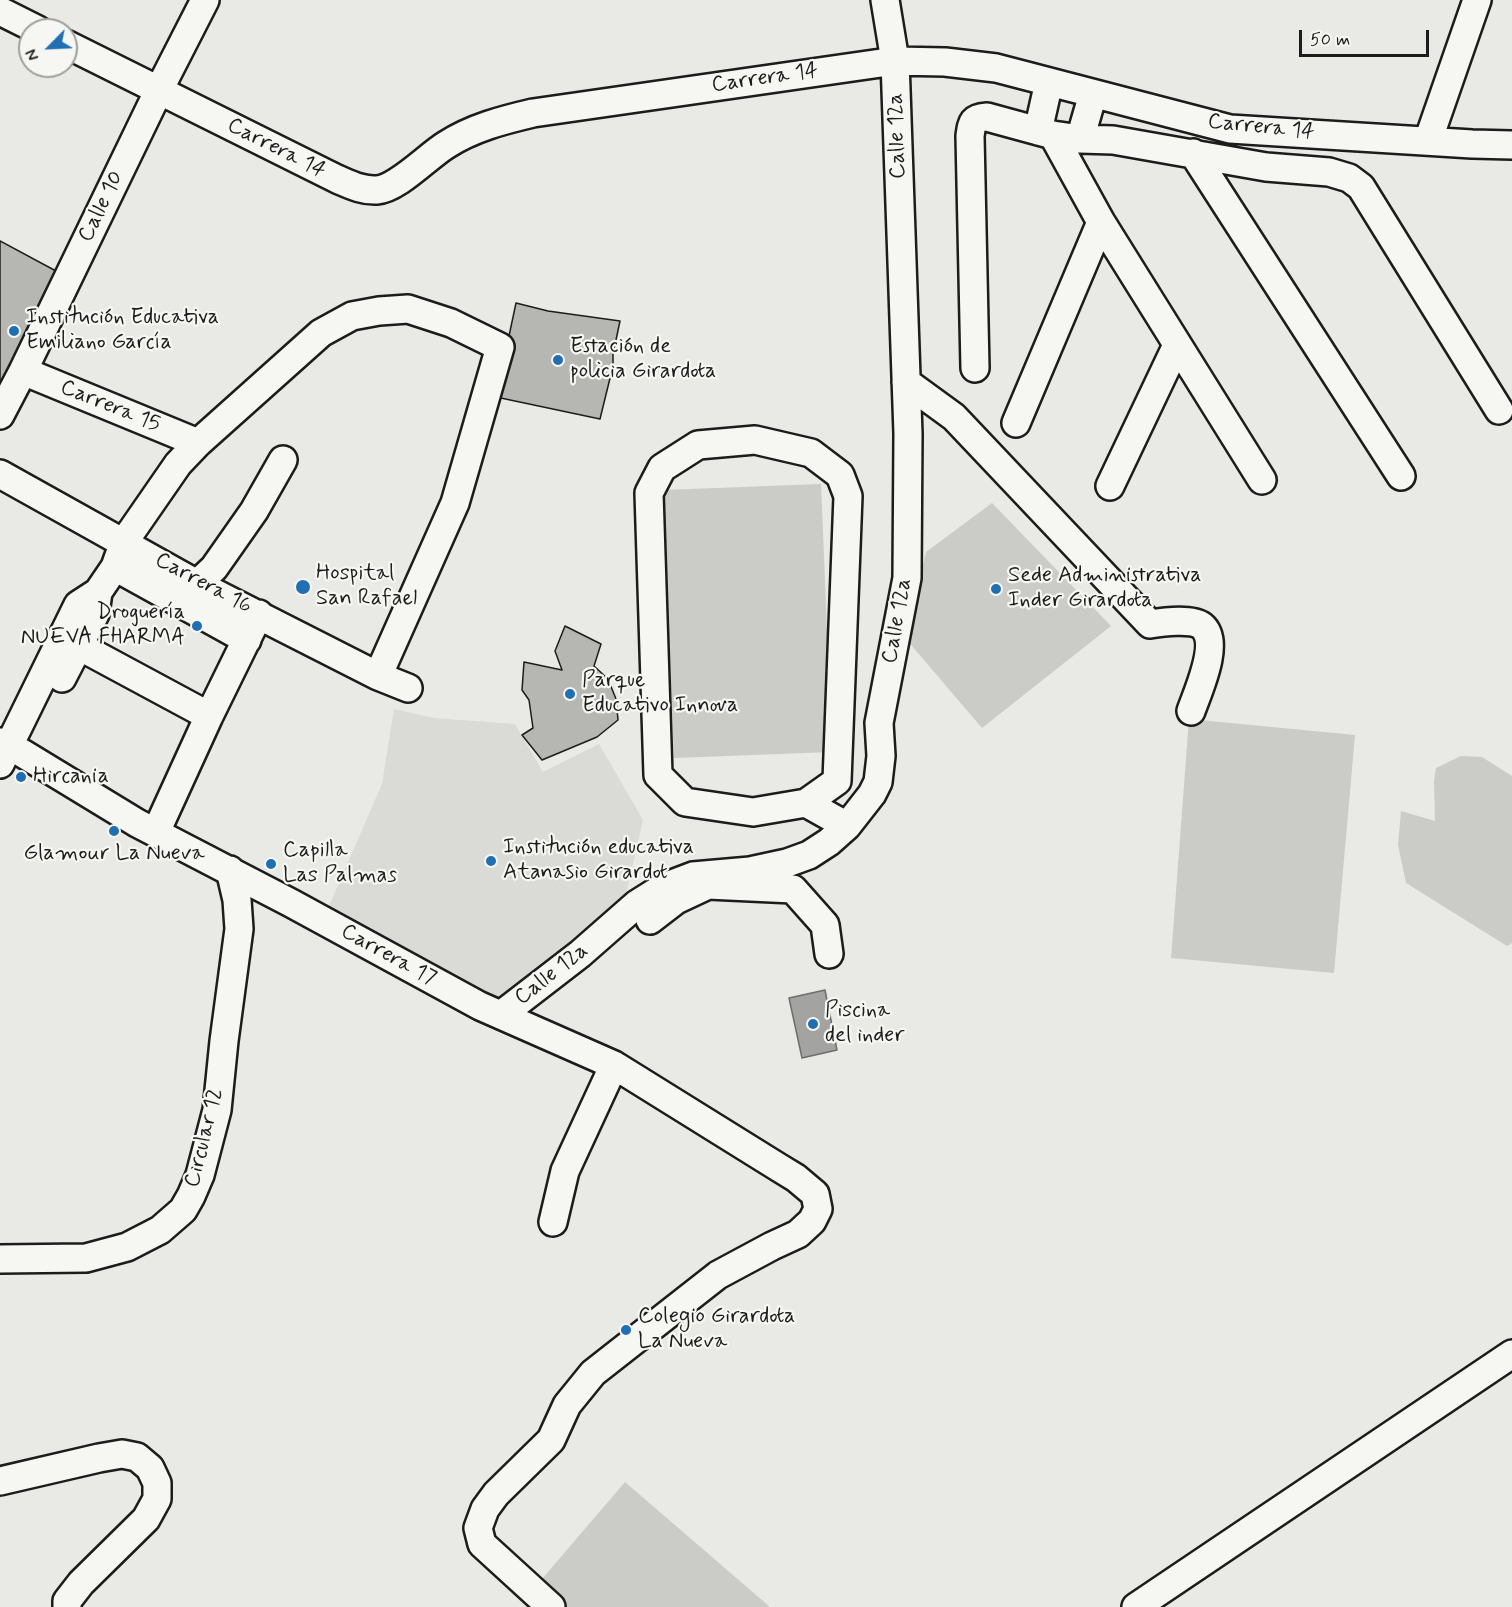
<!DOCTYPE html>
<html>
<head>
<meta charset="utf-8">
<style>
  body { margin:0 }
  #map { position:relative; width:1512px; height:1607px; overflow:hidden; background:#e9e9e5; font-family:Mynerve,sans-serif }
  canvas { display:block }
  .north { position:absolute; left:18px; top:18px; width:60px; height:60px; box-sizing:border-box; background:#f6f6f2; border:2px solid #9f9f9c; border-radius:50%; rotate:246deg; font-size:16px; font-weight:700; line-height:24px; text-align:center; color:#1c1c1c }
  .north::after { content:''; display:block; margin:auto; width:21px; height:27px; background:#1f6fb2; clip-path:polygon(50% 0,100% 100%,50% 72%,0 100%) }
  .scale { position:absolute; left:1299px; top:30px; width:130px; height:27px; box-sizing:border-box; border:3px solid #1c1c1c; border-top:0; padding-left:8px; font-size:18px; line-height:21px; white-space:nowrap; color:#1c1c1c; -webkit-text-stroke:4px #f6f6f2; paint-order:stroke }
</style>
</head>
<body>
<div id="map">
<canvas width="1512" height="1607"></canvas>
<div class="north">N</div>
<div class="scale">50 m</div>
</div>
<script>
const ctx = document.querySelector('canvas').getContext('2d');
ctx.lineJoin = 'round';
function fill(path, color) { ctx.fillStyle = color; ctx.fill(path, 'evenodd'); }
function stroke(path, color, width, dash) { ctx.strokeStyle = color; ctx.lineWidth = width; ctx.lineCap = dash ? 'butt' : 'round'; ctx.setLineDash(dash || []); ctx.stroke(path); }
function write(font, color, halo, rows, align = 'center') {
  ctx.font = font + ' Mynerve,sans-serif'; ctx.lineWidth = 4.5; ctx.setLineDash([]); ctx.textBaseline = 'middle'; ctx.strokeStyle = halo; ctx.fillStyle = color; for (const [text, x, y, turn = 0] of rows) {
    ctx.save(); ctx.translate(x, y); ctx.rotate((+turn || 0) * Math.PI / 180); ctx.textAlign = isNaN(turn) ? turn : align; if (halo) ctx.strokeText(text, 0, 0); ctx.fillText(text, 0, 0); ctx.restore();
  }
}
fill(new Path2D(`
  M 394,709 L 434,718 L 515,724 L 543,772 L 599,744 L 643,820 L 624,903 L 499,1003 L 329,906 L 382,784 Z`), '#dadad6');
fill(new Path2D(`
  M 821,484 L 832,752 L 674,758 L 663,490 Z
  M 992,503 L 1111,626 L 982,728 L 906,639 L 926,552 Z
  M 1189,719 L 1355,735 L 1334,973 L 1171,958 Z
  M 1461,756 L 1482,757 L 1512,776 L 1512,943 L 1507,946 L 1406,883 L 1398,845 L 1401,811 L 1435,821 L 1434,781 L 1436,768 Z
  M 625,1482 L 770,1607 L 561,1607 L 536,1586 Z`), '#cbcbc7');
const water = new Path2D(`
  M 825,990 L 837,1050 L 802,1058 L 789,998 Z`);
fill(water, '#a3a3a1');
stroke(water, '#6d6d6c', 1.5);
const building = new Path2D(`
  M 0,241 L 56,271 L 0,391 Z
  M 516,303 L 548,311 L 620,321 L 613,354 L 613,366 L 600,419 L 496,397 Z
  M 565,626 L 601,644 L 594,666 L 608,679 L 616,699 L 618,720 L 597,737 L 542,760 L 522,735 L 533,728 L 529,700 L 522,690 L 524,662 L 562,670 L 555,651 Z`);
fill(building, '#b6b6b3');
stroke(building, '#1c1c1c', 1.5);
const minor = new Path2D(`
  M 0,11 L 38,30
  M 66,44 L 337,179 C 349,184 362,191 377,190 C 397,189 428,156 446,145 C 472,128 503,120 533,113 L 895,61 L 945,62 L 996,68 L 1230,129 L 1472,144 L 1512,145
  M 1038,131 L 1049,82
  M 1053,135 L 1101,222 L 1262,480
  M 1080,139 L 1093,94
  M 1428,141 L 1477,0
  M 1193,153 L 1401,476
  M 975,368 L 970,136 C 972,122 972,118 987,117 L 1053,135 L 1080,139 L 1113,140 L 1266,167 L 1329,172 L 1349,178 L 1361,187 L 1499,410
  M 23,371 L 198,443
  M 906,382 L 954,417 L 1150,624 C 1162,622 1192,618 1202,626 C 1221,642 1198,691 1191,711
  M 0,415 L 23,371 L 159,90 L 205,0
  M 1016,423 L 1101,222
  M 0,474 L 197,584 L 378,676 L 408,688
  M 1110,486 L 1177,345
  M 115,567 L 247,640
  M 197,584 L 214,568 L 254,511 L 283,460
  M 79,646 L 209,716
  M 62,678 L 95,614 L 98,592
  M 0,742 L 22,753 L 137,823 L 291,903 L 480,1006 L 614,1065 L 778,1167 L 796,1178 L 815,1194 L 818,1209 L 812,1221 L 798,1234 L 772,1246 L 718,1275 L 593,1373 L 567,1405 L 551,1440 L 496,1494 L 485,1509 L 478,1528 L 482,1544 L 551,1607
  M 0,764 L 78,605 L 98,592 L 115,567 L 124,542 L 178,464 L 198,443 L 321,333 L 352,316 L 379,311 L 408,309 L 451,323 L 500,347 L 455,503 L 378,676
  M 806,803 L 837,781 L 848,496 L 840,475 L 811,453 L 755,440 L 698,445 L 662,468 L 649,493 L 658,775 L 685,802 L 753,812 L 806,803 L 847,826
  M 156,832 L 209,716 L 259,614
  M 650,920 L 676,900 L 708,885 L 793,889 L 825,925 L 829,954
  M 501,1015 L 580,954 L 637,904 L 664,887 L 693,876 L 750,871 L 787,863 L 809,855 L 829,842 L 847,826 L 872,794 L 878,782 L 881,756 L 879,723 L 907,578 L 908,434 L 895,61 L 885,0
  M 553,1222 L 565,1171 L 614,1065
  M 0,1259 L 86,1258 L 127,1247 L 160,1230 L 183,1210 L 191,1196 L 200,1175 L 217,1110 L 224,1041 L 239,929 L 237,900 L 230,870
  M 0,1481 L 99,1458 L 122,1454 L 137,1457 L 150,1468 L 157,1483 L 157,1499 L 146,1519 L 81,1583 L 67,1601 L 67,1607
  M 1136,1607 L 1512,1354`);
stroke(minor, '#1c1c1c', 32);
stroke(minor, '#f6f6f2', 27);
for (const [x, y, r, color] of [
  [14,331,6,"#1f6fb2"],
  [558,360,6,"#1f6fb2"],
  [303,587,8,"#1f6fb2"],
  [996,589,6,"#1f6fb2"],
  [197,626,6,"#1f6fb2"],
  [570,694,6,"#1f6fb2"],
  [21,777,6,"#1f6fb2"],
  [114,831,6,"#1f6fb2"],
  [491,861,6,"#1f6fb2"],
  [271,864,6,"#1f6fb2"],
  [813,1024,6,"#1f6fb2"],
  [626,1330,6,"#1f6fb2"]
]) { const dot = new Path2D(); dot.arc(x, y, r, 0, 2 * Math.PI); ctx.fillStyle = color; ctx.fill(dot); stroke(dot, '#f6f6f2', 2); }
write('22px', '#1c1c1c', '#f6f6f2', [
  ["Carrera 14",765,79,-8],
  ["Carrera 14",1261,128,6],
  ["Calle 12a",898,136,-92],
  ["Carrera 14",276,149,27],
  ["Calle 10",102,207,-64],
  ["Carrera 15",110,407,22],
  ["Carrera 16",203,584,28],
  ["Calle 12a",898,621,-80],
  ["Carrera 17",388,956,29],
  ["Calle 12a",552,975,-38],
  ["Circular 12",205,1138,-76]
]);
write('22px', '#1c1c1c', '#f6f6f2', [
  ["Institución Educativa",26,318],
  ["Emiliano García",26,343],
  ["Estación de",570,347],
  ["policia Girardota",570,372],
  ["Hospital",316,574],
  ["San Rafael",316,599],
  ["Sede Administrativa",1008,576],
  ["Inder Girardota",1008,601],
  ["Droguería",185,613,"right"],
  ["NUEVA FHARMA",185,638,"right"],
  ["Parque",582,681],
  ["Educativo Innova",582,706],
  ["Hircania",33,777],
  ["Institución educativa",503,848],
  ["Atanasio Girardot",503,873],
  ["Capilla",283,851],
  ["Las Palmas",283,876],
  ["Glamour La Nueva",114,854,"center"],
  ["Piscina",825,1011],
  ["del inder",825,1036],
  ["Colegio Girardota",638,1317],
  ["La Nueva",638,1342]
], 'left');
</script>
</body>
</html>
